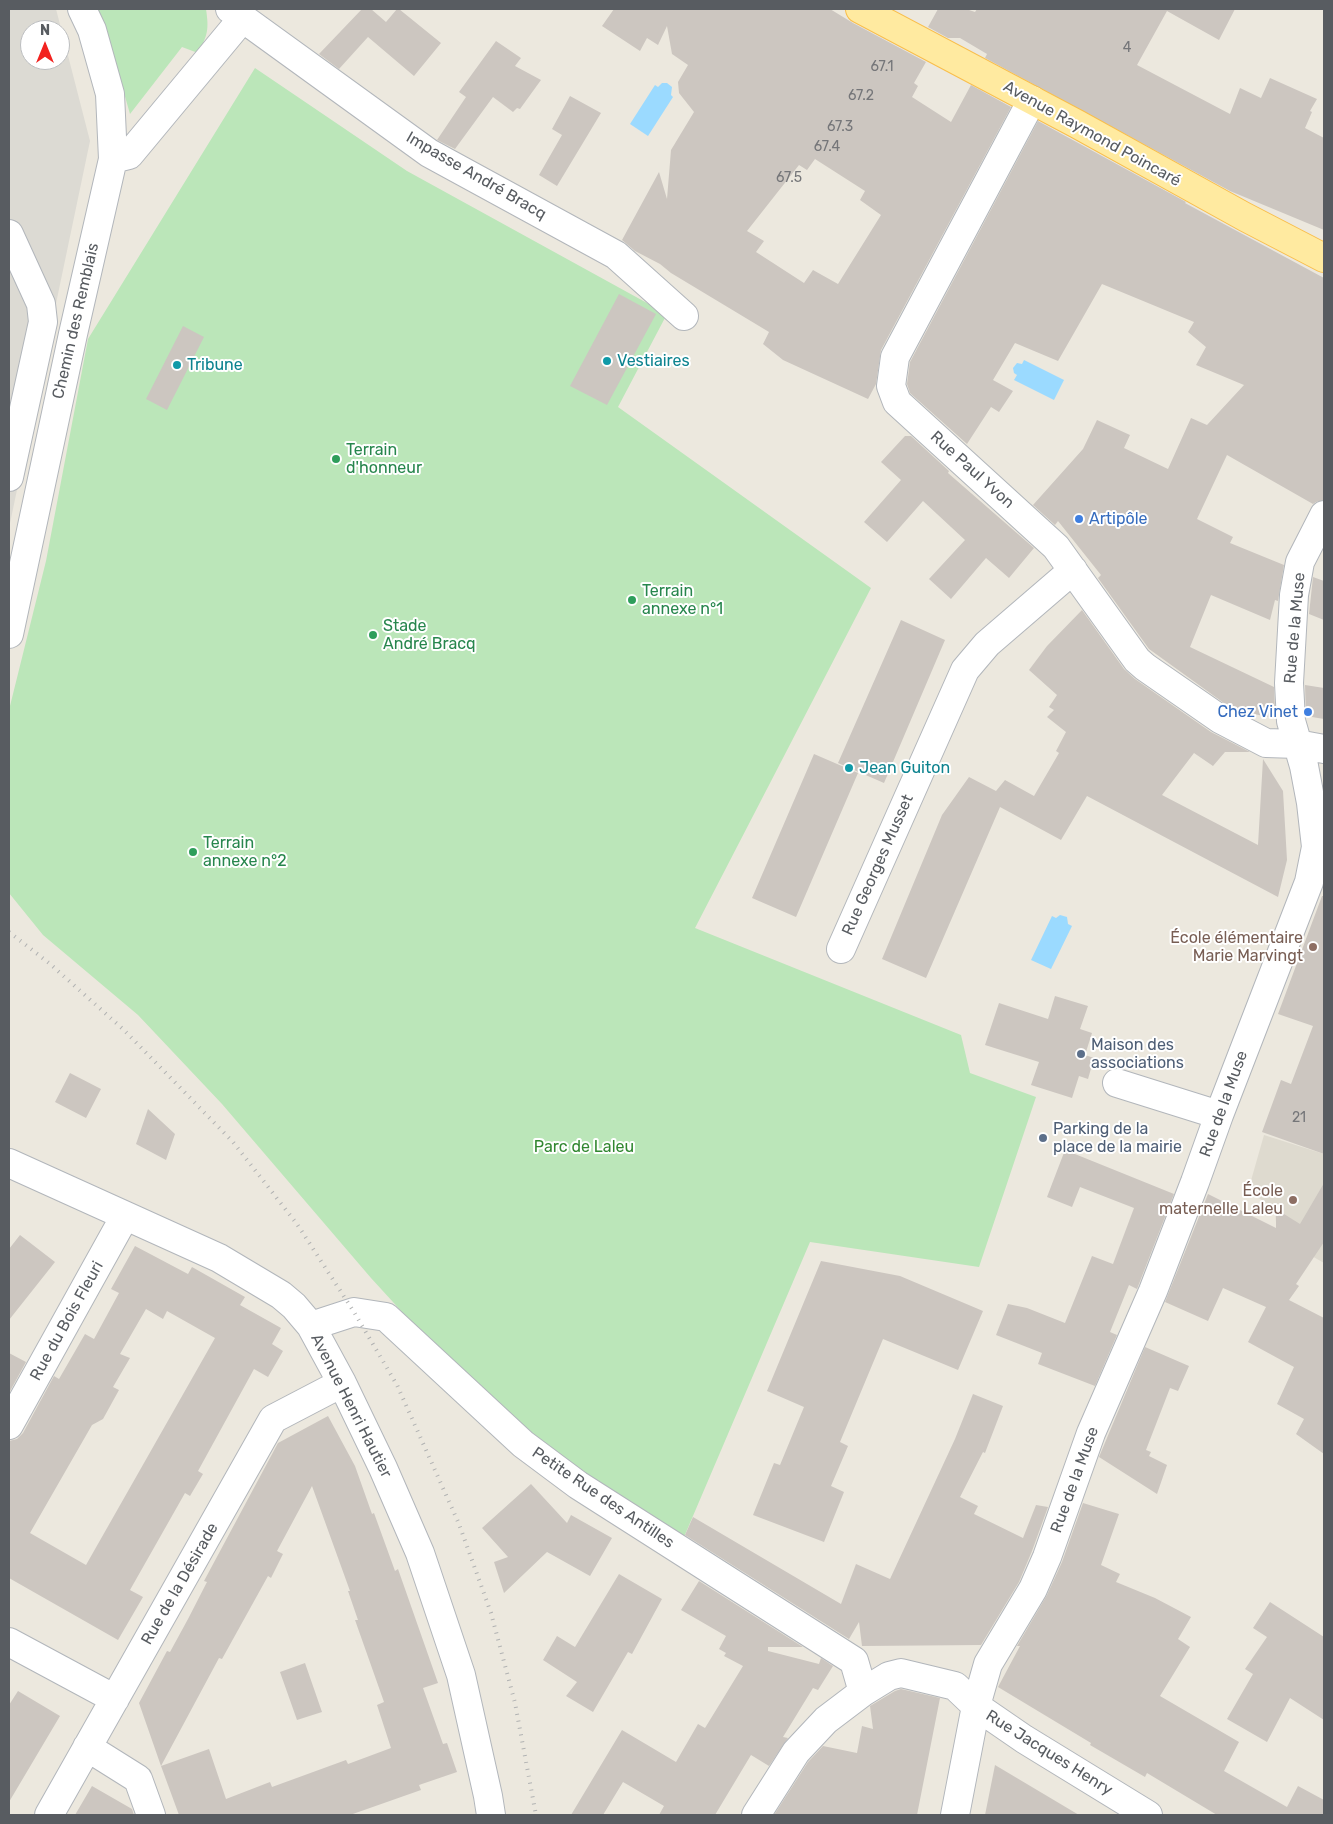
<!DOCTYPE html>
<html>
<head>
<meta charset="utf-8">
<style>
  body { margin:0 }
  #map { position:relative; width:1333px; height:1824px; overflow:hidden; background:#ece8de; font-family:Rubik,sans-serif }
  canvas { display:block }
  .frame { position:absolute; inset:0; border:10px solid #585c61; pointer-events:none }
  .north { position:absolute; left:20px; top:20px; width:50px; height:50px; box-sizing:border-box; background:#fff; border:1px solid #bcbec0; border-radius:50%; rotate:0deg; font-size:14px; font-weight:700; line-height:20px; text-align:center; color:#585c61 }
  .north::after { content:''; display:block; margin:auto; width:18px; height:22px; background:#f2221f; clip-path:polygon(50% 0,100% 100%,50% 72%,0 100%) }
</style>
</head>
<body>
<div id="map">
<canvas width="1333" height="1824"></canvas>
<div class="frame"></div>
<div class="north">N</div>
</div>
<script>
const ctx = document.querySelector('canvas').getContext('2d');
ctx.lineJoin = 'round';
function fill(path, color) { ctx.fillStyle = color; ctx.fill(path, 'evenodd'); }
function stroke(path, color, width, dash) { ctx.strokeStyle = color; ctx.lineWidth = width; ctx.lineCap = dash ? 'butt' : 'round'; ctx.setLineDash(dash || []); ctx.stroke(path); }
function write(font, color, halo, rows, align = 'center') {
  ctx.font = font + ' Rubik,sans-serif'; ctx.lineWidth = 4; ctx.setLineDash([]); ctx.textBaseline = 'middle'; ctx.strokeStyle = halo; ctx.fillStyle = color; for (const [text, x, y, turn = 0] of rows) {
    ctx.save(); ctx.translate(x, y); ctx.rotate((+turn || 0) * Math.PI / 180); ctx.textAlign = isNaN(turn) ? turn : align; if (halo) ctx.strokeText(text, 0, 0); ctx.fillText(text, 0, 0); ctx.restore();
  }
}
fill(new Path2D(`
  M 9,9 L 56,9 L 90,141 L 9,528 ZM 30,30 L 60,30 L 60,60 L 30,60 Z`), '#dcdad3');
fill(new Path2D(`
  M 1264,1135 L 1324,1154 L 1324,1263 L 1277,1236 L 1275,1209 L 1248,1191 Z`), '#dedacf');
fill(new Path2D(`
  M 96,9 L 206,9 C 209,29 208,35 198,53 L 182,47 L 130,114 L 106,30 Z
  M 255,68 L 407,171 L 667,314 L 618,407 L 871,588 L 695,928 L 961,1035 L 970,1073 L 1036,1097 L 979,1267 L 810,1242 L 681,1544 L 533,1446 L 414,1325 L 371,1278 L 222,1104 L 138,1015 L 43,935 L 9,893 L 9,710 L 46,561 L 88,339 Z`), '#bbe6b9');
fill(new Path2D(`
  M 662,83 L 667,83 L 672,87 L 671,95 L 673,97 L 648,136 L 630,124 L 655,85 L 658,87 Z
  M 1024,360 L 1064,380 L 1054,400 L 1014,380 L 1017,375 L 1014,373 L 1013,368 L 1017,363 L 1022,364 Z
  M 1060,915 L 1067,917 L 1068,924 L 1072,926 L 1051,969 L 1031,960 L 1052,916 L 1056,918 Z`), '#9bdaff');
fill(new Path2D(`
  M 362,9 L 371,9 L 386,22 L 397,9 L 399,9 L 441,43 L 414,76 L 368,37 L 339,69 L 319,54 Z
  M 614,9 L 830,9 L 853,23 L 926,62 L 914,83 L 918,86 L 912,97 L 951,122 L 971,85 L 1011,107 L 881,350 L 876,384 L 868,399 L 783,360 L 763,344 L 769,332 L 671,273 L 660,264 L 635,251 L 622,240 L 659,172 L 667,199 L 671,150 L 694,112 L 679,93 L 678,82 L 688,65 L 672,54 L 667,26 L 658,45 L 647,38 L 640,51 L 602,26 ZM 815,159 L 865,191 L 860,200 L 881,215 L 838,284 L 813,270 L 804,283 L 756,252 L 764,241 L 747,231 L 799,165 L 807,170 Z
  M 938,9 L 966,9 L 975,12 L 977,9 L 1235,9 L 1219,40 L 1167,11 L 1137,65 L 1230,114 L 1240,88 L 1261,98 L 1270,78 L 1317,99 L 1310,111 L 1312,112 L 1305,128 L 1324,138 L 1324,230 L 1230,191 L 985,58 L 987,54 L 960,38 L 948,38 L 928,27 Z
  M 496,41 L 521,58 L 515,66 L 541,80 L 520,109 L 517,108 L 513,112 L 493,97 L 455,149 L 437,140 L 466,97 L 459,92 Z
  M 570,96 L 601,113 L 557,186 L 539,175 L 562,135 L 552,129 Z
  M 1038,121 L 1186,202 L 1185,203 L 1324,278 L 1324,500 L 1316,502 L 1313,504 L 1227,455 L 1197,519 L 1233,537 L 1230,543 L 1284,565 L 1278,601 L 1275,600 L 1270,620 L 1211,595 L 1190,647 L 1274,687 L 1275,710 L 1272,718 L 1237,710 L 1228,706 L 1149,649 L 1098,578 L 1101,575 L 1058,521 L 1055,525 L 1033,505 L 1083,449 L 1097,420 L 1130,435 L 1124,448 L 1168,469 L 1191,418 L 1207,425 L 1244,385 L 1196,365 L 1206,347 L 1188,332 L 1194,322 L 1102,284 L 1058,361 L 1015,343 L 993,380 L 1013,391 L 999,412 L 991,407 L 967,444 L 910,393 L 907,384 L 910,362 Z
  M 619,294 L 656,314 L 607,405 L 570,386 Z
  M 183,326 L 204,337 L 167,410 L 146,399 Z
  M 905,436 L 911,436 L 949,471 L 948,473 L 1034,548 L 1009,578 L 986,558 L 951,599 L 929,579 L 965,540 L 923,501 L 887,542 L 864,522 L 901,480 L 881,462 Z
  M 1313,577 L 1324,581 L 1324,620 L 1309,614 Z
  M 1082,610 L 1124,669 L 1135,679 L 1211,732 L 1250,752 L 1225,752 L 1213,766 L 1194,753 L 1162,795 L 1258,845 L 1263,759 L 1283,791 L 1287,860 L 1278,897 L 1087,796 L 1061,840 L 1000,807 L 926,978 L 882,959 L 942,815 L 969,777 L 996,791 L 1005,780 L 1034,796 L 1059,753 L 1056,751 L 1066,732 L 1047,717 L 1054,710 L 1049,707 L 1057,695 L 1029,670 L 1047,646 Z
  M 901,620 L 945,640 L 884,783 L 838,763 Z
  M 1305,685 L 1324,688 L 1324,719 L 1306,716 Z
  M 814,754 L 858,773 L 796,917 L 752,898 Z
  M 1322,896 L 1324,896 L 1324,1154 L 1262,1132 L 1281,1080 L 1291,1084 L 1313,1026 L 1278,1014 Z
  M 1055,996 L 1088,1006 L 1080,1029 L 1092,1033 L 1085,1055 L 1094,1058 L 1088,1079 L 1079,1076 L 1072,1098 L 1031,1085 L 1039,1062 L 985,1045 L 999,1003 L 1048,1019 Z
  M 70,1073 L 101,1089 L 86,1118 L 55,1102 Z
  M 148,1109 L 175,1134 L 166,1160 L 136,1144 Z
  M 1065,1150 L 1174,1194 L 1137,1289 L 1129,1285 L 1110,1332 L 1117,1335 L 1095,1386 L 1038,1364 L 1042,1353 L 996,1335 L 1008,1304 L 1027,1308 L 1065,1323 L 1092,1256 L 1113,1264 L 1134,1208 L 1080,1187 L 1072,1207 L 1047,1197 Z
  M 1324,1183 L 1324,1242 L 1296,1284 L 1299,1286 L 1289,1300 L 1324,1318 L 1324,1454 L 1296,1434 L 1304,1419 L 1277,1404 L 1294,1367 L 1248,1342 L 1266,1307 L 1223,1288 L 1208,1321 L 1165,1302 L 1208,1194 L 1276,1228 L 1276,1209 L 1300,1224 Z
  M 20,1235 L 55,1262 L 9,1320 L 9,1249 Z
  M 135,1246 L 188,1274 L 192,1267 L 245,1297 L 240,1305 L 281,1328 L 272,1344 L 283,1351 L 268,1377 L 254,1369 L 198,1471 L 203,1474 L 190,1496 L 185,1493 L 130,1590 L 143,1597 L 118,1640 L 9,1578 L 9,1441 L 17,1439 L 23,1433 L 54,1376 L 59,1379 L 85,1334 L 94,1339 L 119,1293 L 111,1289 ZM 146,1309 L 163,1319 L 167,1311 L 215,1338 L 86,1565 L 30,1533 L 92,1425 L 103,1419 L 119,1390 L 113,1387 L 130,1358 L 120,1354 Z
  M 821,1261 L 900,1276 L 983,1311 L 958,1370 L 883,1339 L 840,1442 L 848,1446 L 831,1486 L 844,1492 L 824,1542 L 753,1515 L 774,1463 L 780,1465 L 804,1407 L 767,1391 Z
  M 1145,1347 L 1189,1366 L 1178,1391 L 1170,1388 L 1146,1450 L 1151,1452 L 1149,1456 L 1167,1465 L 1157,1494 L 1099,1457 Z
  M 9,1353 L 26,1362 L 9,1393 Z
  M 973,1394 L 1003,1406 L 985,1453 L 983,1452 L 960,1497 L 978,1506 L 974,1514 L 1023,1538 L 1036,1505 L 1048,1507 L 1032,1551 L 1019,1582 L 981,1645 L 862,1646 L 859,1622 L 849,1639 L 685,1535 L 693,1517 L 841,1604 L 856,1564 L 890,1579 L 955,1439 Z
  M 328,1416 L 355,1466 L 372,1514 L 374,1513 L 395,1571 L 398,1569 L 438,1683 L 423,1688 L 443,1744 L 447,1743 L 457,1772 L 419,1785 L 421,1790 L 350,1815 L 179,1815 L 161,1766 L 209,1749 L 226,1799 L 270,1782 L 272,1787 L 346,1760 L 348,1764 L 391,1748 L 377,1705 L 384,1702 L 355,1620 L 358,1620 L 348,1591 L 350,1591 L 312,1486 L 277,1551 L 283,1554 L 271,1578 L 268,1576 L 222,1659 L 219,1658 L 161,1766 L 139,1703 L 167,1651 L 170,1652 L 188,1619 L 207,1582 L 204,1581 L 278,1443 Z
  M 531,1484 L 567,1523 L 571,1515 L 612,1538 L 590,1576 L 547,1552 L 504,1593 L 494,1562 L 508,1557 L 482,1528 Z
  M 1083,1503 L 1119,1514 L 1101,1565 L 1120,1574 L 1116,1582 L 1155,1598 L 1191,1617 L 1178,1639 L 1190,1647 L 1160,1696 L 1239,1742 L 1224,1771 L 1287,1807 L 1298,1786 L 1324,1800 L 1324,1815 L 1217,1815 L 1147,1773 L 1145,1777 L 1090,1745 L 1091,1743 L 998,1687 L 1020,1646 L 1017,1646 L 1047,1595 L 1062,1562 Z
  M 619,1574 L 662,1599 L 632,1654 L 628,1652 L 593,1712 L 566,1696 L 577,1682 L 543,1660 L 557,1636 L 575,1647 Z
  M 699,1581 L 803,1647 L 768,1647 L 768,1651 L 819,1664 L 821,1658 L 833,1666 L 818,1690 L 813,1688 L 783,1737 L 788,1738 L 769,1766 L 751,1755 L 715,1815 L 659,1815 L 664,1806 L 623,1782 L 603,1815 L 571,1815 L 622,1730 L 676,1762 L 698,1724 L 705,1728 L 743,1666 L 724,1656 L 726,1653 L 719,1649 L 726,1636 L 681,1610 Z
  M 1270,1602 L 1324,1637 L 1324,1720 L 1290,1698 L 1267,1742 L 1227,1719 L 1253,1674 L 1245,1669 L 1267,1637 L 1253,1628 Z
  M 305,1663 L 322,1712 L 297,1720 L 280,1672 Z
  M 901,1689 L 940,1698 L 917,1815 L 774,1815 L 808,1762 L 823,1746 L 857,1753 L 862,1726 L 873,1729 L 870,1706 L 895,1691 Z
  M 18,1691 L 60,1716 L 9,1802 L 9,1705 Z
  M 995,1765 L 1079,1815 L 985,1815 Z
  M 92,1786 L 132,1809 L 134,1815 L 75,1815 Z`), '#ccc6c0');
const minor = new Path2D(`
  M 230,9 L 429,153 L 616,255 L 684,316
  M 1032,100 L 895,357 L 891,386 L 897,402 L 1056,547 L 1137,660 L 1145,667 L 1220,719 L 1266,743 L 1297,744 L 1324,749
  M 113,159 L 129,155 L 242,19
  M 9,234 L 41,304 L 43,322 L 9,477
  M 9,634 L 73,334 L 113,159 L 110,94 L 92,30 L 82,9
  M 841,949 L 965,670 L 987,644 L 1073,570
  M 1117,1083 L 1219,1115
  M 9,1163 L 219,1258 L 281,1295 L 294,1306 L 311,1326 L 342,1383 L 383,1468 L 420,1553 L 461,1675 L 488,1796 L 491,1815
  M 311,1326 L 354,1312 L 386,1317 L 523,1444 L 578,1485 L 854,1661 L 863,1692
  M 9,1425 L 125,1216
  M 9,1642 L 115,1699
  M 87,1747 L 138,1779 L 151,1815
  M 49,1815 L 273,1419 L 342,1383
  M 756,1815 L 796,1752 L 826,1720 L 863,1692 L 889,1676 L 901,1673 L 955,1686 L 976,1706 L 1024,1739 L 1148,1815
  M 955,1815 L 976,1706 L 988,1664 L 1033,1589 L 1047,1557 L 1091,1433 L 1153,1291 L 1195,1182 L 1219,1115 L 1309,882 L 1316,847 L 1311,803 L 1304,766 L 1291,721 L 1289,683 L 1294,595 L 1300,562 L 1324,515`);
const major = new Path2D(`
  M 860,9 L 1077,124 L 1245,217 L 1324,258`);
stroke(minor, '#b2b6bb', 30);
stroke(major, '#f9be4b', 30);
stroke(minor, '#fff', 28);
stroke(major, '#ffeaa0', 28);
stroke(new Path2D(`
  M 9,932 L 49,963 L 124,1030 L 233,1142 L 297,1224 L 354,1312 L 397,1385 L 459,1524 L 491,1613 L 515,1703 L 536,1815`), '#b1b2b2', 4, [1, 6]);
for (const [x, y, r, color] of [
  [607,361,5,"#0f9aa8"],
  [177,365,5,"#0f9aa8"],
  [336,459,5,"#2e9e5b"],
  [1079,519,5,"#3f7fe0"],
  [632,600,5,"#2e9e5b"],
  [373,635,5,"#2e9e5b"],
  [1308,712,5,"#3f7fe0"],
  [849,768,5,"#0f9aa8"],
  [193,852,5,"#2e9e5b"],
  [1313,947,5,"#8d6e63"],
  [1081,1054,5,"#5c6f8a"],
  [1043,1138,5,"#5c6f8a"],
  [1293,1200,5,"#8d6e63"]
]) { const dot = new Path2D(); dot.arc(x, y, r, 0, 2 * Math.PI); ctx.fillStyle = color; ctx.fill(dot); stroke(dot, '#fff', 2); }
write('14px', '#757679', null, [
  ["4",1127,48],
  ["67.1",882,67],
  ["67.2",861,96],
  ["67.3",840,127],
  ["67.4",827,147],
  ["67.5",789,178],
  ["21",1299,1118]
]);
write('16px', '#585c61', '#fff', [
  ["Avenue Raymond Poincaré",1092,134,29],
  ["Impasse André Bracq",476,176,30],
  ["Chemin des Remblais",76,321,-77],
  ["Rue Paul Yvon",972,470,42],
  ["Rue de la Muse",1295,628,-85],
  ["Rue Georges Musset",878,865,-66],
  ["Rue de la Muse",1224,1104,-70],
  ["Rue du Bois Fleuri",67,1321,-61],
  ["Avenue Henri Hautier",351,1406,63],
  ["Rue de la Muse",1075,1480,-70],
  ["Petite Rue des Antilles",603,1498,34],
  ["Rue de la Désirade",180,1584,-60],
  ["Rue Jacques Henry",1049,1753,32]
]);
write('16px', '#0d838f', '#fff', [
  ["Vestiaires",617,361],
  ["Tribune",187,365],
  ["Jean Guiton",859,768]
], 'left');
write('16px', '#27864d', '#fff', [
  ["Terrain",346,450],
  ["d'honneur",346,468],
  ["Terrain",642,591],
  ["annexe n°1",642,609],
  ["Stade",383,626],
  ["André Bracq",383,644],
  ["Terrain",203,843],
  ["annexe n°2",203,861]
], 'left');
write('16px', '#366cbe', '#fff', [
  ["Artipôle",1089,519],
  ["Chez Vinet",1298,712,"right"]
], 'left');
write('16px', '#785e54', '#fff', [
  ["École élémentaire",1303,938],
  ["Marie Marvingt",1303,956],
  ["École",1283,1191],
  ["maternelle Laleu",1283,1209]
], 'right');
write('16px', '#4e5e75', '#fff', [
  ["Maison des",1091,1045],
  ["associations",1091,1063],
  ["Parking de la",1053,1129],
  ["place de la mairie",1053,1147]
], 'left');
write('16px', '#318730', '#fff', [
  ["Parc de Laleu",584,1147]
]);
</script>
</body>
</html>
